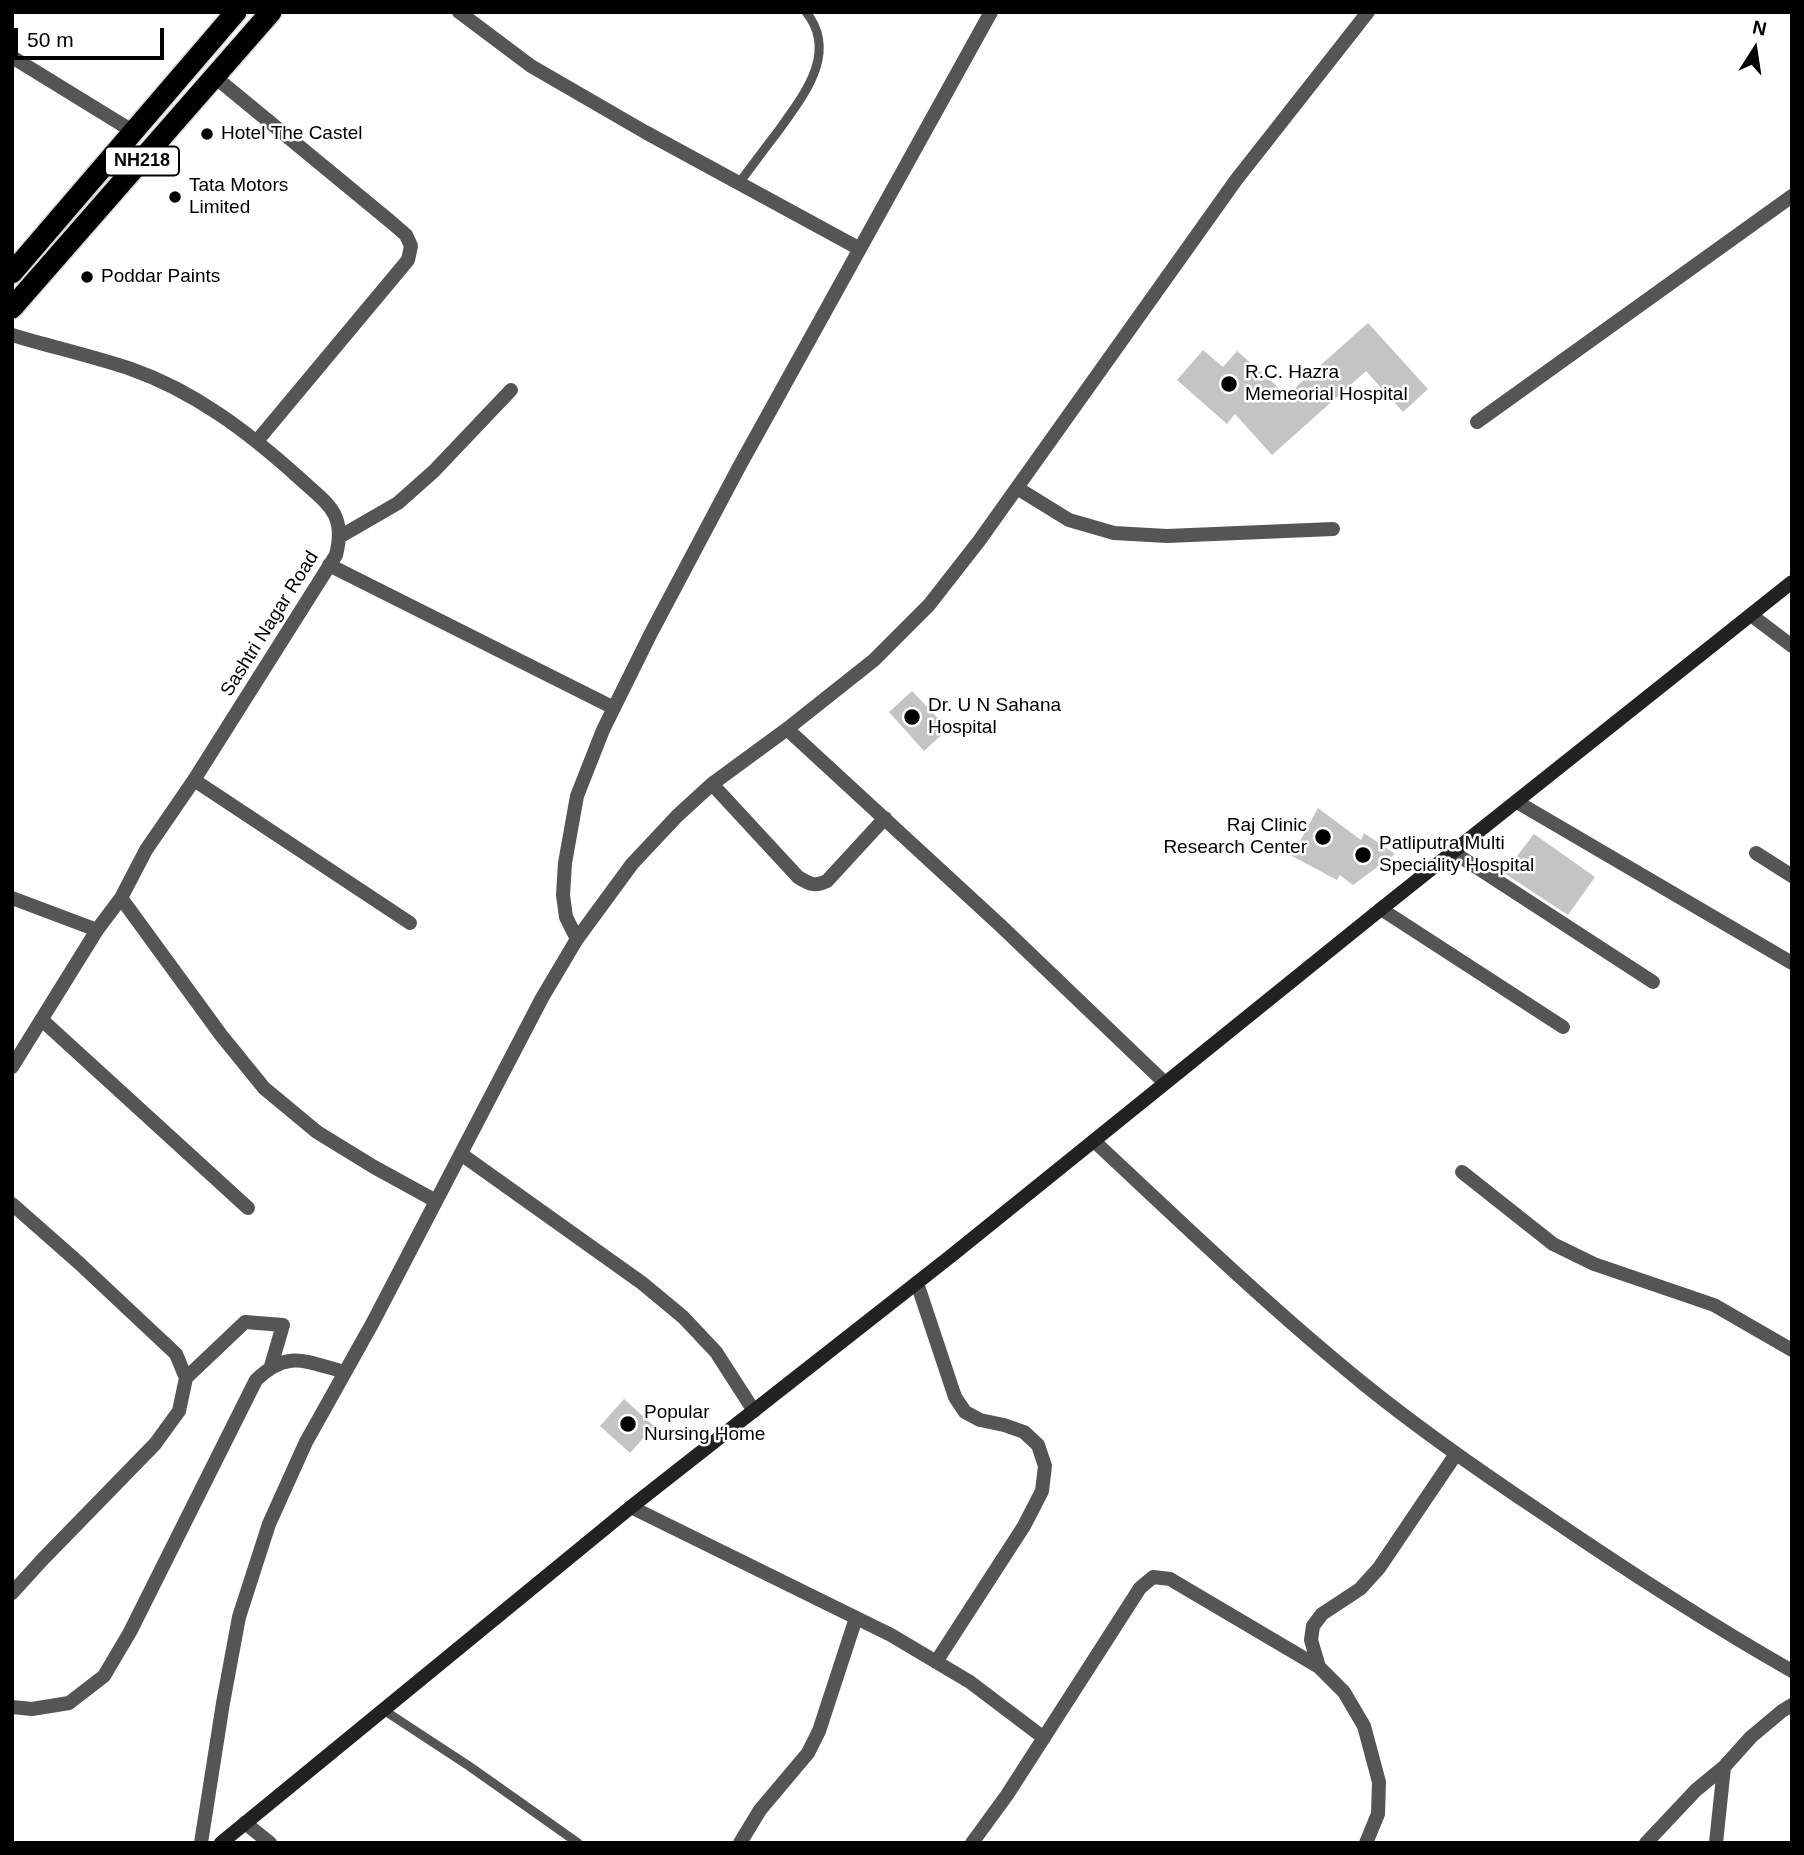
<!DOCTYPE html>
<html>
<head>
<meta charset="utf-8">
<style>
  body { margin:0 }
  #map { position:relative; width:1804px; height:1855px; overflow:hidden; background:#fff; font-family:Helvetica,sans-serif }
  canvas { display:block }
  .frame { position:absolute; inset:0; border:14px solid #000; pointer-events:none }
  .north { position:absolute; left:1720px; top:14px; width:70px; height:70px; -webkit-text-stroke:5px #fff; paint-order:stroke; rotate:12deg; font-size:19px; font-weight:700; line-height:28px; text-align:center; color:#000 }
  .north::after { content:''; display:block; margin:auto; width:24px; height:32px; background:#000; clip-path:polygon(50% 0,100% 100%,50% 72%,0 100%) }
  .scale { position:absolute; left:14px; top:28px; width:150px; height:32px; box-sizing:border-box; border:4px solid #000; border-top:0; padding-left:9px; font-size:21px; line-height:24px; white-space:nowrap; color:#000; -webkit-text-stroke:5px #fff; paint-order:stroke }
</style>
</head>
<body>
<div id="map">
<canvas width="1804" height="1855"></canvas>
<div class="frame"></div>
<div class="north">N</div>
<div class="scale">50 m</div>
</div>
<script>
const ctx = document.querySelector('canvas').getContext('2d');
ctx.lineJoin = 'round';
function fill(path, color) { ctx.fillStyle = color; ctx.fill(path, 'evenodd'); }
function stroke(path, color, width, dash) { ctx.strokeStyle = color; ctx.lineWidth = width; ctx.lineCap = dash ? 'butt' : 'round'; ctx.setLineDash(dash || []); ctx.stroke(path); }
function write(font, color, halo, rows, align = 'center') {
  ctx.font = font + ' Helvetica,sans-serif'; ctx.lineWidth = 5; ctx.setLineDash([]); ctx.textBaseline = 'middle'; ctx.strokeStyle = halo; ctx.fillStyle = color; for (const [text, x, y, turn = 0] of rows) {
    ctx.save(); ctx.translate(x, y); ctx.rotate((+turn || 0) * Math.PI / 180); ctx.textAlign = isNaN(turn) ? turn : align; if (halo) ctx.strokeText(text, 0, 0); ctx.fillText(text, 0, 0); ctx.restore();
  }
}
fill(new Path2D(`
  M 1368,323 L 1428,389 L 1403,412 L 1366,371 L 1272,455 L 1235,414 L 1227,424 L 1177,380 L 1203,350 L 1223,367 L 1237,351 L 1287,395 Z
  M 912,691 L 948,729 L 924,751 L 889,712 Z
  M 1318,808 L 1361,840 L 1364,833 L 1395,854 L 1353,885 L 1340,875 L 1337,880 L 1292,856 Z
  M 1534,834 L 1595,877 L 1568,915 L 1504,873 Z
  M 624,1399 L 654,1426 L 630,1453 L 600,1426 Z`), '#c4c4c4');
const highway = new Path2D(`
  M 12,273 L 236,12
  M 12,308 L 271,12`);
stroke(highway, '#dbdbdb', 24);
stroke(new Path2D(`
  M 739,183 C 752,166 765,148 779,130 C 803,96 839,53 806,12
  M 382,1709 L 469,1766 L 578,1843`), '#555', 9);
stroke(new Path2D(`
  M 459,12 L 531,66 L 645,132 L 860,249
  M 12,57 L 134,132
  M 215,77 L 391,222 L 406,235 L 411,246 L 408,260 L 257,441
  M 12,335 C 52,347 92,356 131,369 C 194,391 248,432 297,476 C 326,503 347,512 336,555 L 194,780 L 146,850 L 121,898 L 97,930 L 12,1067
  M 1477,422 L 1792,196
  M 1017,488 L 1069,520 L 1114,533 L 1167,536 L 1333,529
  M 341,536 L 398,503 L 434,471 L 511,390
  M 329,565 L 614,708
  M 1751,615 L 1792,646
  M 787,729 L 1001,926 L 1165,1083
  M 194,780 L 410,923
  M 712,784 L 798,877 C 809,884 815,887 827,881 L 885,818
  M 1517,802 L 1792,963
  M 1453,852 L 1653,982
  M 1756,853 L 1792,876
  M 12,898 L 97,930
  M 121,898 L 221,1035 L 264,1088 L 317,1132 L 374,1167 L 436,1201
  M 1381,909 L 1563,1027
  M 577,939 L 566,917 L 563,895 L 565,863 L 577,796 L 603,730 L 651,633 L 739,467 L 991,12
  M 42,1020 L 248,1208
  M 1094,1141 C 1183,1224 1271,1309 1365,1385 C 1422,1431 1481,1472 1541,1512 C 1623,1568 1706,1622 1792,1671
  M 461,1154 L 642,1283 L 683,1317 L 716,1352 L 754,1411
  M 1462,1172 L 1553,1244 L 1594,1264 L 1714,1305 L 1792,1350
  M 12,1204 L 79,1263 L 176,1354 L 186,1378 L 179,1411 L 155,1444 L 42,1560 L 12,1593
  M 917,1283 L 955,1397 L 965,1412 L 980,1420 L 1004,1425 L 1024,1432 L 1038,1445 L 1045,1466 L 1042,1491 L 1024,1526 L 936,1662
  M 186,1378 L 245,1322 L 283,1325 L 271,1366
  M 631,1507 L 891,1635 L 970,1682 L 1044,1738
  M 1319,1667 L 1311,1640 L 1313,1626 L 1322,1614 L 1360,1589 L 1379,1568 L 1456,1454
  M 12,1707 L 32,1709 L 69,1703 L 104,1676 L 130,1632 L 256,1380 C 288,1349 306,1362 345,1372
  M 245,1823 L 270,1843
  M 201,1843 L 223,1703 L 239,1617 L 269,1524 L 306,1442 L 372,1324 L 542,998 L 577,939 L 632,864 L 677,816 L 712,784 L 787,729 L 874,660 L 929,605 L 979,541 L 1236,180 L 1368,12
  M 740,1843 L 760,1810 L 808,1753 L 819,1731 L 856,1618
  M 972,1843 L 1007,1795 L 1140,1588 L 1153,1577 L 1170,1579 L 1319,1667 L 1344,1692 L 1364,1726 L 1379,1782 L 1378,1814 L 1366,1843
  M 1646,1843 L 1696,1790 L 1724,1767
  M 1716,1843 L 1724,1767 L 1751,1737 L 1782,1711 L 1792,1705`), '#555', 14);
stroke(new Path2D(`
  M 221,1843 L 631,1507 L 951,1256 L 1381,909 L 1792,582`), '#222', 14);
stroke(highway, '#000', 21);
for (const [x, y, r, color] of [
  [207,134,7,"#000"],
  [175,197,7,"#000"],
  [87,277,7,"#000"],
  [1229,384,9,"#000"],
  [912,717,9,"#000"],
  [1323,837,9,"#000"],
  [1363,855,9,"#000"],
  [628,1424,9,"#000"]
]) { const dot = new Path2D(); dot.arc(x, y, r, 0, 2 * Math.PI); ctx.fillStyle = color; ctx.fill(dot); stroke(dot, '#fff', 2.5); }
for (const [x, y, w] of [
  [142,161,74]
]) { const box = new Path2D(); box.roundRect(x - w / 2, y - 14.5, w, 29, 5); ctx.fillStyle = '#fff'; ctx.fill(box); stroke(box, '#000', 2); }
write('bold 18px', '#000', null, [
  ["NH218",142,161]
]);
write('19px', '#000', '#fff', [
  ["Hotel The Castel",221,134],
  ["Tata Motors",189,186],
  ["Limited",189,208],
  ["Poddar Paints",101,277],
  ["R.C. Hazra",1245,373],
  ["Memeorial Hospital",1245,395],
  ["Dr. U N Sahana",928,706],
  ["Hospital",928,728],
  ["Raj Clinic",1307,826,"right"],
  ["Research Center",1307,848,"right"],
  ["Patliputra Multi",1379,844],
  ["Speciality Hospital",1379,866],
  ["Popular",644,1413],
  ["Nursing Home",644,1435]
], 'left');
write('19px', '#000', '#fff', [
  ["Sashtri Nagar Road",270,624,-58]
]);
</script>
</body>
</html>
